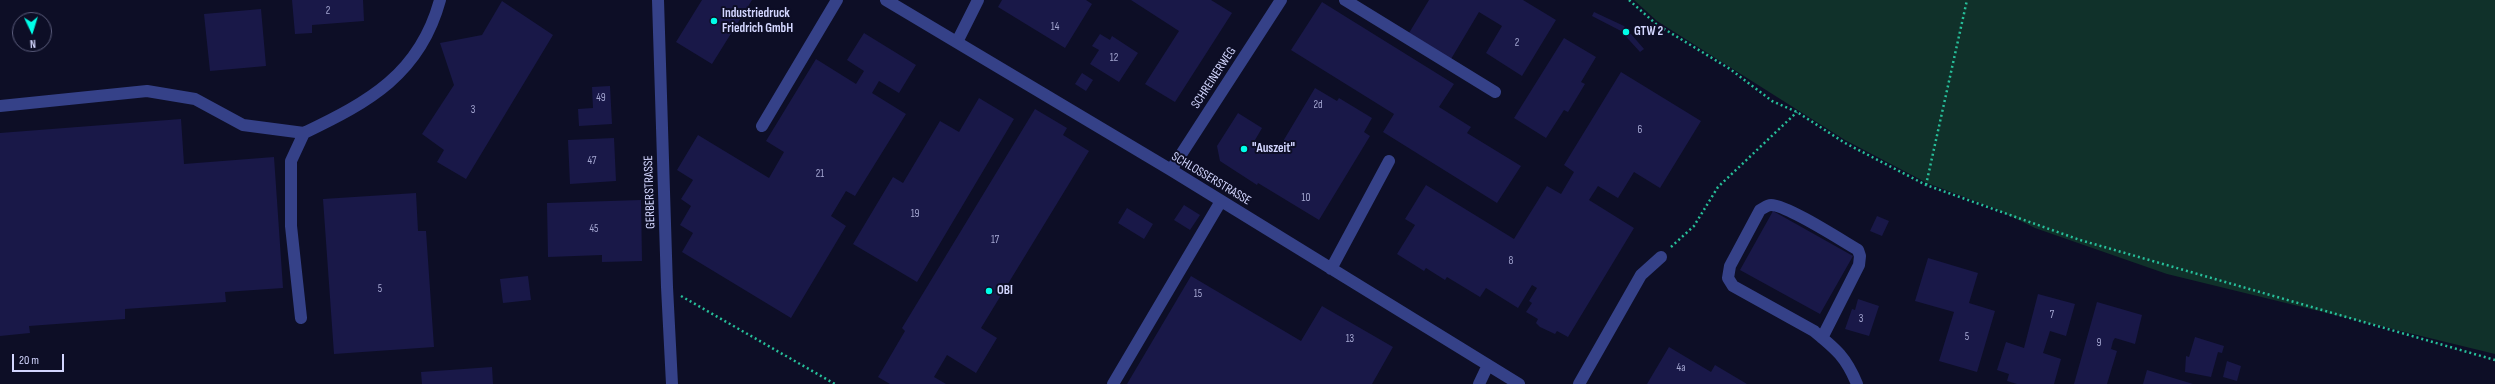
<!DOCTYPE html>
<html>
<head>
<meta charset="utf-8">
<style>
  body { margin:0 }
  #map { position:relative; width:2495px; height:384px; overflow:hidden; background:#0d0e26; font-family:"Sofia Sans Condensed",sans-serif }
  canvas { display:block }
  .north { position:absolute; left:12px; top:12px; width:40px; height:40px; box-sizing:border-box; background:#0d0e26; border:1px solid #5c5e7d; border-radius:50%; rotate:176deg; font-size:11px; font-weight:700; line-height:16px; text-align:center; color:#d3d6ff }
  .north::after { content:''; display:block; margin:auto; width:14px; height:18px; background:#00fee9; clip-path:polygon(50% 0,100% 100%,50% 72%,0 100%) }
  .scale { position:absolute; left:12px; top:354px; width:52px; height:18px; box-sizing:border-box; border:2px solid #d3d6ff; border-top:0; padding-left:5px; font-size:12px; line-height:14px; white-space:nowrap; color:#d3d6ff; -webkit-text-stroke:3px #0d0e26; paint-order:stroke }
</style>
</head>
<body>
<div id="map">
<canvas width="2495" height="384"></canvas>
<div class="north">N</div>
<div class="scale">20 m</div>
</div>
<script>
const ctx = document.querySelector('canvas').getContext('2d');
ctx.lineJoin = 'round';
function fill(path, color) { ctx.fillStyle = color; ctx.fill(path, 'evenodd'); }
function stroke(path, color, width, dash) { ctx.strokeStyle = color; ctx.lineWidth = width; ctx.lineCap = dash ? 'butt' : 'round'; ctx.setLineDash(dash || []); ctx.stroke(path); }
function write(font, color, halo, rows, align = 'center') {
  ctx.font = font + ' "Sofia Sans Condensed",sans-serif'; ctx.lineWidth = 4; ctx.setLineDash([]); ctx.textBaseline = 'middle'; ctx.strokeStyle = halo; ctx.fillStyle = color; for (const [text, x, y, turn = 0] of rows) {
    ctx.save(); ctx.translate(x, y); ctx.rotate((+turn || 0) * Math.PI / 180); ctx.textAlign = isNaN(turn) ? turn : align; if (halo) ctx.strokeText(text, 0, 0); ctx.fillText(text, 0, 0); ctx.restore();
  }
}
fill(new Path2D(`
  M 1634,0 L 2495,0 L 2495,354 L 2167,274 L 2035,228 L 1996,209 L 1927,183 L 1845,140 L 1657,21 Z`), '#10312a');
fill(new Path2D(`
  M 292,0 L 363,0 L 364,21 L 312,25 L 312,33 L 295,34 Z
  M 702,0 L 752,0 L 712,64 L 676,42 Z
  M 1002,0 L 1086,0 L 1092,4 L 1065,48 L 998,7 Z
  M 1131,0 L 1211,0 L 1232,13 L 1175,102 L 1145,84 L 1179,31 Z
  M 1429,0 L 1523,0 L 1556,20 L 1522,76 L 1486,53 L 1502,26 L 1479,12 L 1451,59 L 1409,33 Z
  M 502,1 L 553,35 L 466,179 L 437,162 L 444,150 L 422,134 L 454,85 L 440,43 L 482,35 Z
  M 1322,2 L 1454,84 L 1439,107 L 1471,127 L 1467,133 L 1521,166 L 1497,203 L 1383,132 L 1394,114 L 1291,50 Z
  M 261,9 L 266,66 L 210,71 L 204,14 Z
  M 1594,12 L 1624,26 L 1644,49 L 1640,52 L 1621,31 L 1592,16 Z
  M 864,33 L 916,65 L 899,93 L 879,81 L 872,93 L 906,114 L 855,196 L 846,191 L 831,216 L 846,226 L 791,318 L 682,252 L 693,233 L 680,225 L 691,206 L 681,199 L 693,180 L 677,170 L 698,135 L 769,178 L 784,152 L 766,141 L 816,59 L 856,84 L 864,71 L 847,60 Z
  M 1100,34 L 1110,40 L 1112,36 L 1138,53 L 1119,82 L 1090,64 L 1099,50 L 1092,46 Z
  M 1564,38 L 1596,57 L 1581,82 L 1585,84 L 1568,112 L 1564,110 L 1546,138 L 1514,118 Z
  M 1621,72 L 1701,121 L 1660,188 L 1634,172 L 1618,198 L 1598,186 L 1589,200 L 1634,228 L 1568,337 L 1557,331 L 1555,334 L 1540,327 L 1536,323 L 1538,319 L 1526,312 L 1532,303 L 1529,301 L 1537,288 L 1532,285 L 1518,308 L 1486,288 L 1480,297 L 1447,277 L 1445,280 L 1426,268 L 1424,271 L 1397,254 L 1415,225 L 1405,219 L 1426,185 L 1514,239 L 1547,186 L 1561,194 L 1574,172 L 1564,165 Z
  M 1082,73 L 1093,80 L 1086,91 L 1075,84 Z
  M 610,86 L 612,124 L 579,126 L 578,109 L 593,108 L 592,87 Z
  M 1315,88 L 1337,101 L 1339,98 L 1372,118 L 1364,132 L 1370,136 L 1319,220 L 1258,183 L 1257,185 L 1220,161 L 1217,146 L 1238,113 L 1262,128 L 1255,140 L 1276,153 Z
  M 979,98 L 1014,119 L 917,282 L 853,244 L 893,177 L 903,183 L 940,121 L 959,132 Z
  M 1035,109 L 1067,128 L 1063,135 L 1089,151 L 981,328 L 997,338 L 976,373 L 947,355 L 934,377 L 946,384 L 890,384 L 878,377 L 905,331 L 902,328 Z
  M 181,119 L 184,164 L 274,157 L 283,288 L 225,292 L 226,302 L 125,309 L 125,319 L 29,326 L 30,333 L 0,336 L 0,133 Z
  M 614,138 L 616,181 L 570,184 L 568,140 Z
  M 416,193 L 418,231 L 426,231 L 434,347 L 334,354 L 323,199 Z
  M 641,200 L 642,261 L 602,262 L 602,255 L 548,257 L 547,203 Z
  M 1184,205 L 1200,215 L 1190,230 L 1174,220 Z
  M 1127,208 L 1153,224 L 1144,239 L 1118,223 Z
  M 1773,211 L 1853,256 L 1820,314 L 1740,270 Z
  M 1877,216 L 1889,221 L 1882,236 L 1870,231 Z
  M 1928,258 L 1978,273 L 1969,303 L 1995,311 L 1977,372 L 1939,361 L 1954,312 L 1915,301 Z
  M 528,276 L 531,300 L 503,303 L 500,279 Z
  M 1191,276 L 1301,341 L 1322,306 L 1393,347 L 1372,384 L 1127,384 Z
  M 2038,294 L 2075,304 L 2066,336 L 2050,331 L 2043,353 L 2061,359 L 2054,384 L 2017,384 L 2007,381 L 2009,374 L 1997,370 L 2006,342 L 2024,348 Z
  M 1858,299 L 1879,306 L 1869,336 L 1845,329 L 1852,309 L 1855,310 Z
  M 2097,302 L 2142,315 L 2135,344 L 2115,338 L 2113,341 L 2111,349 L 2117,351 L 2107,384 L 2074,384 Z
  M 2195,337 L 2224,346 L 2222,353 L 2218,352 L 2211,377 L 2185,372 L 2186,356 L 2189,357 Z
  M 1669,347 L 1711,372 L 1715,365 L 1747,384 L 1647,384 Z
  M 2227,361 L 2241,366 L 2237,381 L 2223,377 Z
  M 492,367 L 493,384 L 422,384 L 421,372 Z
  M 2147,370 L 2193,384 L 2143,384 Z`), '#191848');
stroke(new Path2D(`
  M 1629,0 L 1656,24 L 1730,69 L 1772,101 L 1797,112 L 1845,143 L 1926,185 L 2080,240 L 2495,360
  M 1926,185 L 1967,0
  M 1671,247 L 1694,226 L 1718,187 L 1797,112
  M 681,296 L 835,384`), '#27bf9a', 2.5, [2, 3]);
stroke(new Path2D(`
  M 658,0 L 667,287 L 672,384
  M 886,0 L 1171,170 L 1519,384
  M 1345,0 L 1495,92
  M 957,42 L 978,0
  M 0,106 L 147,91 L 195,99 L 243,125 L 304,133
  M 762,126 L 837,0
  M 304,133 C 369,102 420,74 440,0
  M 1171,170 L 1281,0
  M 1331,269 L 1389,161
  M 301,318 L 291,226 L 291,161 L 304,133
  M 1822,338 L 1859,265 L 1860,256 L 1858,250 C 1841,240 1787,205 1771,205 C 1767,205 1764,208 1760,210 L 1730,266 L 1728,278 L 1733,286 L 1814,331 C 1836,349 1846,357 1857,384
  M 1113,384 L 1221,201
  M 1479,384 L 1488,365
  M 1579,384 L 1641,275 L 1661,257`), '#354188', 12);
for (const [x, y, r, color] of [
  [714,21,4,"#00fee9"],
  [1626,32,4,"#00fee9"],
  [1244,149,4,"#00fee9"],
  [989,291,4,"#00fee9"]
]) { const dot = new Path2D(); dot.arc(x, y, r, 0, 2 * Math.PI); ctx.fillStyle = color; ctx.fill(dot); stroke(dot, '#0d0e26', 1.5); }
write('11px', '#a4a6d1', null, [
  ["2",328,11],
  ["14",1055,27],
  ["2",1517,43],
  ["12",1114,58],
  ["49",601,98],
  ["2d",1318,105],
  ["3",473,110],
  ["6",1640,130],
  ["47",592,161],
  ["21",820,174],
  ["10",1306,198],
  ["19",915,214],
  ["45",594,229],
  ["17",995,240],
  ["8",1511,261],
  ["5",380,289],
  ["15",1198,294],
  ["7",2052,315],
  ["3",1861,319],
  ["5",1967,337],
  ["13",1350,339],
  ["9",2099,343],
  ["4a",1681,368]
]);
write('bold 13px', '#d3d6ff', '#0d0e26', [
  ["Industriedruck",722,14],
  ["Friedrich GmbH",722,29],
  ["GTW 2",1634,32],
  ["\"Auszeit\"",1252,149],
  ["OBI",997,291]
], 'left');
write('13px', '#d3d6ff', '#0d0e26', [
  ["SCHREINERWEG",1214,78,-57],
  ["SCHLOSSERSTRASSE",1211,179,31],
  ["GERBERSTRASSE",650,192,-92]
]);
</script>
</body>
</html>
